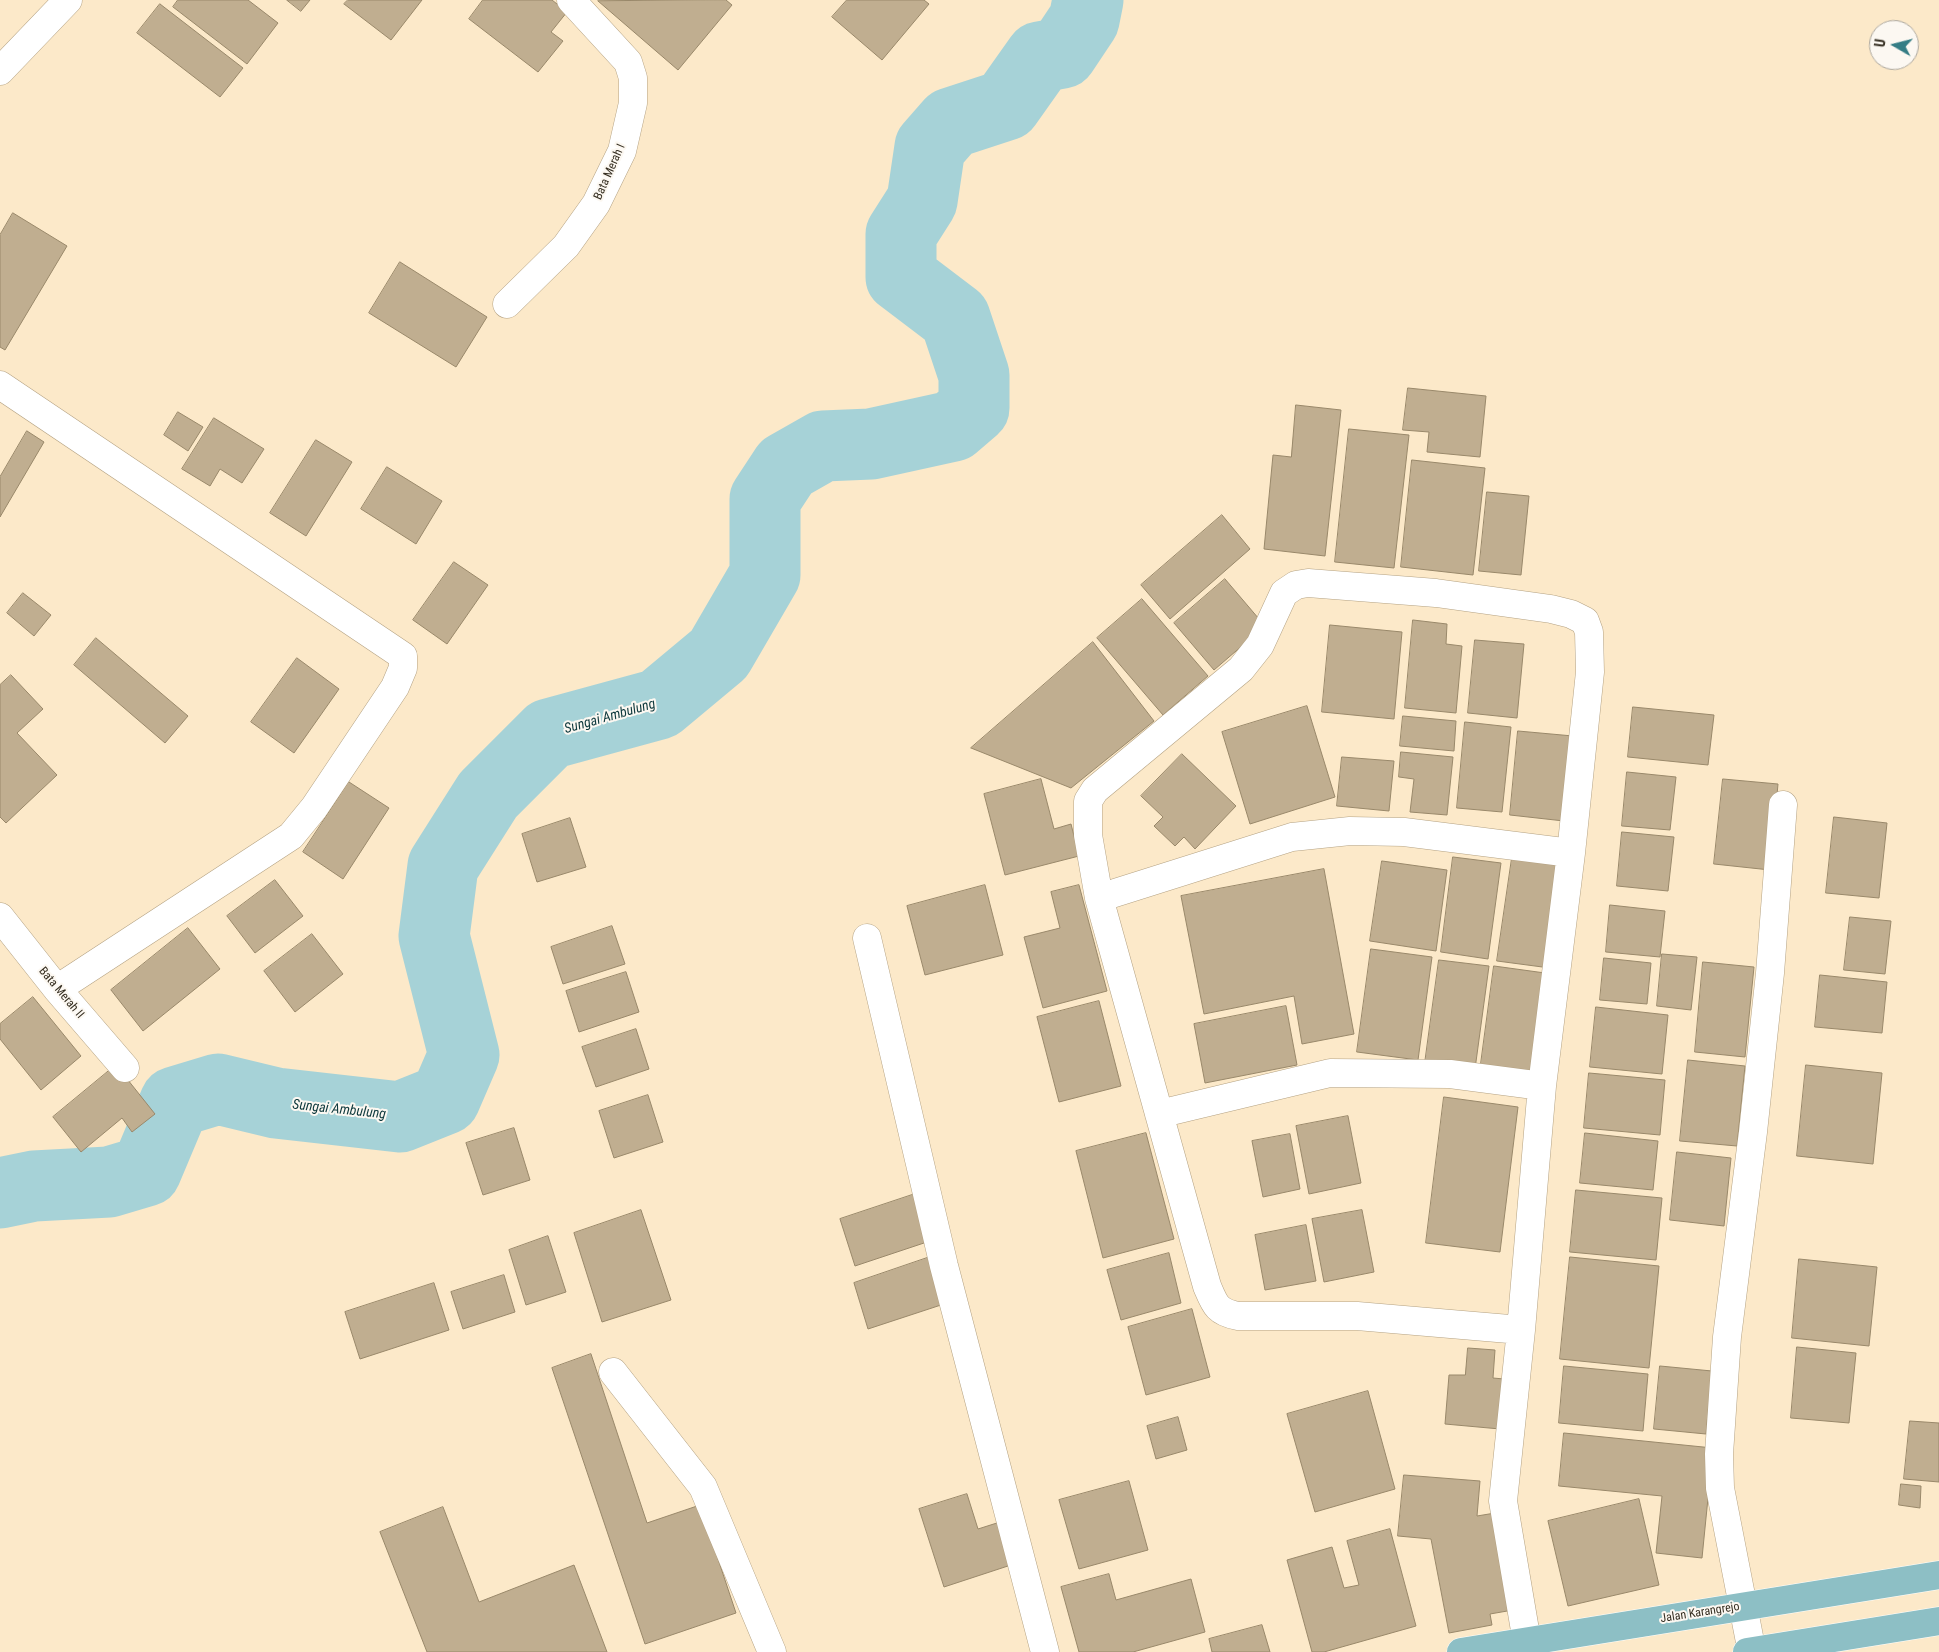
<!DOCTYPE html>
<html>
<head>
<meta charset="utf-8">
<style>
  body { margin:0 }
  #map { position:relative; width:1939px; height:1652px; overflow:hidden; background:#fce9c9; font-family:"Roboto Condensed",sans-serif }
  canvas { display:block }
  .north { position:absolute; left:1869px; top:20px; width:50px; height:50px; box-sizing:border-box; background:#fcf8f2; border:1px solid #aca79e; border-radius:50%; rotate:278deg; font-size:14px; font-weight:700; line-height:20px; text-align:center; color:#352e21 }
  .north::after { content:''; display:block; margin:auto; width:18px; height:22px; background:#357d85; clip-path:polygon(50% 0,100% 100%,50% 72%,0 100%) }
</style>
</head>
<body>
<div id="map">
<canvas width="1939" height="1652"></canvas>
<div class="north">U</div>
</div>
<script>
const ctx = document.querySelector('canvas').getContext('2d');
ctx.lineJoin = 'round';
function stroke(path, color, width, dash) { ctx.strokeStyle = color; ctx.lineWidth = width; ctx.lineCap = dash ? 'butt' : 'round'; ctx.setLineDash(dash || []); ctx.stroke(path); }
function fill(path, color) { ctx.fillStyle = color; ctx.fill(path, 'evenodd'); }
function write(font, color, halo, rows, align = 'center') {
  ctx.font = font + ' "Roboto Condensed",sans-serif'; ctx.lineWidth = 4; ctx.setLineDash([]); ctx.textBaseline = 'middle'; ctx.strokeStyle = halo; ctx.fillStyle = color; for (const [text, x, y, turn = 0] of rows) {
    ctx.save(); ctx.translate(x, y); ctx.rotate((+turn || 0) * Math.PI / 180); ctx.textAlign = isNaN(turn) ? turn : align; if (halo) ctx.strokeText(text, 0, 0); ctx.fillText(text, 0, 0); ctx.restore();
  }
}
stroke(new Path2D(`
  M 0,1193 L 34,1186 L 109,1182 L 146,1171 L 175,1102 L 218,1089 L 276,1103 L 400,1117 L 445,1099 L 464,1055 L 434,936 L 443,866 L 488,795 L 549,734 L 659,704 L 719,654 L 765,575 L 765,499 L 786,467 L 823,446 L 871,444 L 953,426 L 974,408 L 974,375 L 955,318 L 901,277 L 901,234 L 922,201 L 930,147 L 951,123 L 1006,105 L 1040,57 L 1062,53 L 1084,20 L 1088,0`), '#a6d2d7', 71);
const building = new Path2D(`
  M 178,0 L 248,0 L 278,23 L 247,64 L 173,7 Z
  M 287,0 L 310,0 L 301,11 Z
  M 348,0 L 422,0 L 391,40 L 344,4 Z
  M 483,0 L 552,0 L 567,12 L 551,32 L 563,41 L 538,72 L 469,19 Z
  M 726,0 L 732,5 L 678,70 L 598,1 Z
  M 847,0 L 924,0 L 929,4 L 882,60 L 832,17 Z
  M 160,4 L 243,68 L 220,97 L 137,33 Z
  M 13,213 L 67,246 L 5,350 L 0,347 L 0,235 Z
  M 400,262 L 487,317 L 456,367 L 369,313 Z
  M 1408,388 L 1486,396 L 1480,457 L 1427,452 L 1429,432 L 1403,430 Z
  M 1296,405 L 1341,410 L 1325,556 L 1264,549 L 1273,455 L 1291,457 Z
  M 178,412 L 203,427 L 188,451 L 164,435 Z
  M 214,418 L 264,449 L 242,483 L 220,469 L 210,486 L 182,469 Z
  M 1349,429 L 1409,435 L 1394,568 L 1335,562 Z
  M 27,431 L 44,442 L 0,517 L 0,477 Z
  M 316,440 L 352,462 L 306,536 L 270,513 Z
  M 1412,460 L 1485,468 L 1473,575 L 1401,567 Z
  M 387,467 L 442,501 L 416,544 L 361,509 Z
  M 1487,492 L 1529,496 L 1521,575 L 1479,571 Z
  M 1222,515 L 1250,549 L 1170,619 L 1141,585 Z
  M 454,562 L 488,585 L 447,644 L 413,620 Z
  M 1225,579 L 1265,626 L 1214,670 L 1174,623 Z
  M 23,593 L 51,615 L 34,636 L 7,613 Z
  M 1142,599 L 1208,676 L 1163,715 L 1097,638 Z
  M 1413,620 L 1447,624 L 1446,644 L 1462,646 L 1456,713 L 1405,708 Z
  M 1330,625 L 1402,632 L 1394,719 L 1322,712 Z
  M 96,638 L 188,716 L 165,743 L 74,665 Z
  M 1475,640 L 1524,644 L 1517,718 L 1468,713 Z
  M 1093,642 L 1154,721 L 1071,788 L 971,748 Z
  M 297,658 L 339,689 L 294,753 L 251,722 Z
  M 11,675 L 43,709 L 17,733 L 57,775 L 6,823 L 0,817 L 0,685 Z
  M 1307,706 L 1335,797 L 1250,824 L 1222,732 Z
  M 1633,707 L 1714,715 L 1708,765 L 1628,757 Z
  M 1403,716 L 1456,721 L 1454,751 L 1400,746 Z
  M 1465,722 L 1511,727 L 1502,812 L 1457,808 Z
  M 1518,731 L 1573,736 L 1564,821 L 1510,815 Z
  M 1401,752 L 1453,757 L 1447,815 L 1410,812 L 1414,779 L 1399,777 Z
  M 1182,754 L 1236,806 L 1195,849 L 1184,837 L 1175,846 L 1154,826 L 1163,817 L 1141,796 Z
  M 1342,757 L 1394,761 L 1389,811 L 1337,806 Z
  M 1627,772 L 1676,777 L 1670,830 L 1622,826 Z
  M 1041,779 L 1054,829 L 1071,824 L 1079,856 L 1005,875 L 984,794 Z
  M 1723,779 L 1778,784 L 1770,870 L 1714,864 Z
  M 349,782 L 389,808 L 343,879 L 303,852 Z
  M 1834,817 L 1887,823 L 1879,898 L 1826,893 Z
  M 570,818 L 586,867 L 537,882 L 522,834 Z
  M 1622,832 L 1674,837 L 1668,891 L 1617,886 Z
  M 1453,857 L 1501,863 L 1488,959 L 1441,952 Z
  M 1512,858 L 1564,865 L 1550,968 L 1497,961 Z
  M 1382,861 L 1447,870 L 1436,951 L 1370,941 Z
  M 1324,869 L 1354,1034 L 1302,1044 L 1294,996 L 1204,1014 L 1181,896 Z
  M 275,880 L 303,916 L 255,953 L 227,916 Z
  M 985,885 L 1003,955 L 925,975 L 907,906 Z
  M 1079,885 L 1107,991 L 1043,1008 L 1024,937 L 1060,928 L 1051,892 Z
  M 1610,905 L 1665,911 L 1660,957 L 1606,952 Z
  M 1850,917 L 1891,921 L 1885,974 L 1844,970 Z
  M 612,926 L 625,964 L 563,984 L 551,947 Z
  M 188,928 L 220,969 L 143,1031 L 111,990 Z
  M 312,934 L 343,974 L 295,1012 L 264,971 Z
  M 1371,949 L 1432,957 L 1418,1060 L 1357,1052 Z
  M 1662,954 L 1697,957 L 1691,1010 L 1657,1006 Z
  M 1604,958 L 1651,963 L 1647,1004 L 1600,1000 Z
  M 1439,960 L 1489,966 L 1475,1069 L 1425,1063 Z
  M 1703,962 L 1754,967 L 1745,1057 L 1695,1052 Z
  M 1494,966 L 1545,973 L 1530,1078 L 1480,1071 Z
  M 626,972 L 639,1012 L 579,1032 L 566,991 Z
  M 1820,975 L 1887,982 L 1882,1033 L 1815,1027 Z
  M 33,997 L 81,1056 L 41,1090 L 0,1039 L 0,1024 Z
  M 1099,1001 L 1121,1086 L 1059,1102 L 1037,1017 Z
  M 1286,1006 L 1297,1065 L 1205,1083 L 1194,1024 Z
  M 1596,1007 L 1668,1015 L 1662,1074 L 1590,1067 Z
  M 636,1029 L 649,1069 L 596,1087 L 582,1047 Z
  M 1688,1060 L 1745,1066 L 1737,1146 L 1680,1141 Z
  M 116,1065 L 155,1114 L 132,1132 L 122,1118 L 81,1152 L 53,1117 Z
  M 1806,1065 L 1882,1073 L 1873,1164 L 1797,1156 Z
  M 1589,1073 L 1665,1080 L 1660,1135 L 1584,1128 Z
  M 648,1095 L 663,1142 L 614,1158 L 599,1111 Z
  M 1444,1097 L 1518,1107 L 1500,1252 L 1426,1243 Z
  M 1348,1116 L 1361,1183 L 1309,1194 L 1296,1126 Z
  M 514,1128 L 530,1180 L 483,1195 L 466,1143 Z
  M 1146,1133 L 1174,1239 L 1103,1258 L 1076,1151 Z
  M 1585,1133 L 1658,1141 L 1653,1190 L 1580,1183 Z
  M 1290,1134 L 1300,1189 L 1263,1197 L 1252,1141 Z
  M 1677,1152 L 1731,1158 L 1724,1226 L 1670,1220 Z
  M 1576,1190 L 1662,1198 L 1656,1260 L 1570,1252 Z
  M 915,1194 L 930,1241 L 855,1266 L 840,1219 Z
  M 641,1210 L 671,1300 L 602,1322 L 574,1233 Z
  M 1362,1210 L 1374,1272 L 1324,1282 L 1312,1219 Z
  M 1306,1225 L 1316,1281 L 1265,1290 L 1255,1235 Z
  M 548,1236 L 566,1292 L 526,1305 L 509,1250 Z
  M 1169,1253 L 1181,1303 L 1121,1320 L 1107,1270 Z
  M 930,1257 L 944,1304 L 868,1329 L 854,1283 Z
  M 1570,1257 L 1659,1266 L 1649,1368 L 1560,1359 Z
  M 1799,1259 L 1877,1267 L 1869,1346 L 1792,1338 Z
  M 504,1275 L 515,1312 L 463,1329 L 451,1292 Z
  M 434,1283 L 449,1330 L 360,1359 L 345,1312 Z
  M 1192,1309 L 1210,1377 L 1146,1395 L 1128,1327 Z
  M 1797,1347 L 1856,1353 L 1849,1423 L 1791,1418 Z
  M 1468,1348 L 1495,1350 L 1493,1378 L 1504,1379 L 1500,1429 L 1445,1424 L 1449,1375 L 1465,1375 Z
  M 591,1354 L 647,1523 L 700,1505 L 736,1613 L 645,1644 L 552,1368 Z
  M 1564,1366 L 1648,1374 L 1643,1431 L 1559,1423 Z
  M 1660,1366 L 1712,1371 L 1706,1434 L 1654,1429 Z
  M 1368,1391 L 1395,1489 L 1315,1512 L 1287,1414 Z
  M 1178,1417 L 1187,1450 L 1156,1459 L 1147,1426 Z
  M 1910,1421 L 1939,1423 L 1939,1482 L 1904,1479 Z
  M 1564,1433 L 1713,1448 L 1702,1558 L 1656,1553 L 1662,1496 L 1559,1486 Z
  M 1404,1475 L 1480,1481 L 1477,1516 L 1495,1513 L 1513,1610 L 1490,1614 L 1492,1625 L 1449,1633 L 1431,1539 L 1398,1536 Z
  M 1129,1481 L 1148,1550 L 1079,1569 L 1059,1500 Z
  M 1901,1484 L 1921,1486 L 1920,1508 L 1899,1505 Z
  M 967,1494 L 978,1529 L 1000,1522 L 1014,1564 L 944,1587 L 919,1509 Z
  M 1639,1499 L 1659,1585 L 1568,1606 L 1548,1521 Z
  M 443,1507 L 479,1602 L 574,1565 L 607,1652 L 427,1652 L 380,1532 Z
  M 1390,1529 L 1416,1626 L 1324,1652 L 1312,1652 L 1287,1560 L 1332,1547 L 1344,1588 L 1359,1585 L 1347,1541 Z
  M 1109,1574 L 1116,1600 L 1191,1579 L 1205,1632 L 1133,1652 L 1079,1652 L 1061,1587 Z
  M 1262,1625 L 1270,1652 L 1212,1652 L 1209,1639 Z`);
fill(building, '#c0ae90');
stroke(building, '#99886a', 1);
const minor = new Path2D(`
  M 0,71 L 68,0
  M 507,304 L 566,246 L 596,204 L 622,151 L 633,103 L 633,78 L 628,62 L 571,0
  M 0,385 L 403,656 L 403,668 L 395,687 L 314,808 L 291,836 L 57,989
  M 1099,898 L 1292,837 L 1350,831 L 1404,832 L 1571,853
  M 0,917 L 57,989 L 125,1068
  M 867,938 L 944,1266 L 1045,1652
  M 1159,1114 L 1330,1073 L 1450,1074 L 1542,1086
  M 1521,1330 L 1357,1316 L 1238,1316 C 1217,1312 1215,1305 1207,1286 L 1099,898 L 1088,835 L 1088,801 L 1095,790 L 1241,669 L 1260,645 L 1284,593 L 1296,585 L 1308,583 L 1436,593 L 1551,609 L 1571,614 L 1585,621 L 1589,632 L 1590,672 L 1571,853 L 1542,1086 L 1521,1330 L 1503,1501 L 1527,1642
  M 613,1372 L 703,1487 L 772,1652
  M 1752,1652 L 1720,1488 L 1719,1454 L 1727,1337 L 1753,1132 L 1770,973 L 1783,805`);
const major = new Path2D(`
  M 1461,1652 L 1939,1575
  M 1747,1652 L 1939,1621`);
stroke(minor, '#b4a283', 29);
stroke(major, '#fff', 29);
stroke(minor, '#fff', 28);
stroke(major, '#8dbfc5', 28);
write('12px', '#352e21', '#fcf8f2', [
  ["Bata Merah I",610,172,-66],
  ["Bata Merah II",61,993,50],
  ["Jalan Karangrejo",1700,1613,-9]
]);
write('italic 14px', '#0d383c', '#fcf8f2', [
  ["Sungai Ambulung",610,717,-16],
  ["Sungai Ambulung",339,1110,6]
]);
</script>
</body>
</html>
